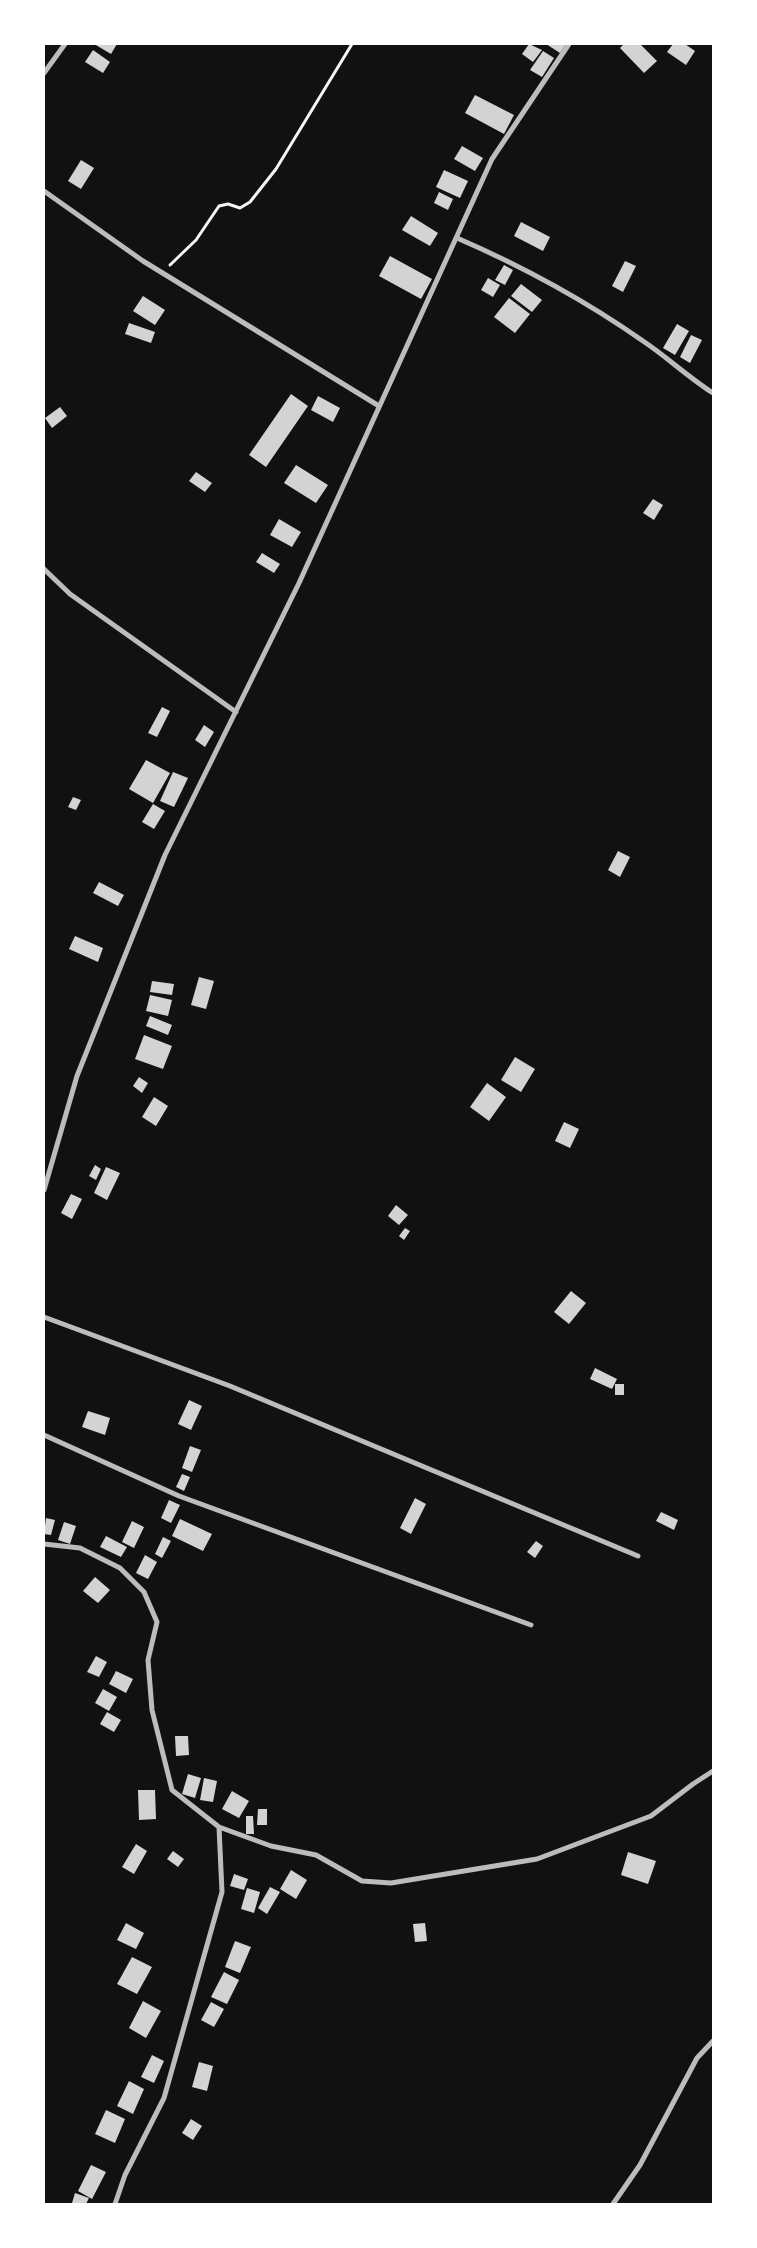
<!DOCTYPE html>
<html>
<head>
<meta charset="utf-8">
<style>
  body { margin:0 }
  #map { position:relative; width:757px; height:2248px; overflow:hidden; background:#111; font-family:"Source Sans 3",sans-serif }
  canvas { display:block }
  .frame { position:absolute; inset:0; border:45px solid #fff; pointer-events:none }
</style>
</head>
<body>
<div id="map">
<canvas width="757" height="2248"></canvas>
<div class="frame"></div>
</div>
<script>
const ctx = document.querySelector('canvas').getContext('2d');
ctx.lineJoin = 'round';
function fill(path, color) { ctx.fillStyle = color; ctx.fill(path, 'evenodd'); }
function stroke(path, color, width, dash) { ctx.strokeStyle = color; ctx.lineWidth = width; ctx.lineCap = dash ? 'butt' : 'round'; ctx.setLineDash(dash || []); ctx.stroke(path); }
fill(new Path2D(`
  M 94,44 L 117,44 L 111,54 Z
  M 529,44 L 542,50 L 533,62 L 522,54 Z
  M 546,44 L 566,44 L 560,53 Z
  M 624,44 L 640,44 L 657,61 L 644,73 L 620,48 Z
  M 673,44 L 685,44 L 695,51 L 686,65 L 667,52 Z
  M 93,50 L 110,62 L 103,73 L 85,62 Z
  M 543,51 L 554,58 L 542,77 L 530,70 Z
  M 475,95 L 514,115 L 504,134 L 465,113 Z
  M 462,146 L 483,158 L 475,171 L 454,159 Z
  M 81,160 L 94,168 L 81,189 L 68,181 Z
  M 444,170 L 468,181 L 460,198 L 436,187 Z
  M 439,192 L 453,199 L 448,210 L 434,203 Z
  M 411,216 L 438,233 L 430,246 L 402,230 Z
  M 521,222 L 550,237 L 543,251 L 514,236 Z
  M 390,256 L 432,279 L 421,299 L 379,276 Z
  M 625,261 L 636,266 L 623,292 L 612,286 Z
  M 504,265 L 513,270 L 505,285 L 495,280 Z
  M 488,278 L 500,285 L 493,297 L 481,290 Z
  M 521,284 L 542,300 L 532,312 L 511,296 Z
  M 143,296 L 165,310 L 155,325 L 133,311 Z
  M 509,298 L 530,314 L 515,333 L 494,317 Z
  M 129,323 L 155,332 L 151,343 L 125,334 Z
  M 677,324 L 689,331 L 675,355 L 663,348 Z
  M 691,335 L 702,340 L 690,363 L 680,357 Z
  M 291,394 L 308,406 L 266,467 L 249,455 Z
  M 318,396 L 340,408 L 333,422 L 311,410 Z
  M 60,407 L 67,416 L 52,428 L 45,418 Z
  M 296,465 L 328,485 L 316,503 L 284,483 Z
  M 196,472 L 212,483 L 205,492 L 189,481 Z
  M 653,499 L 663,505 L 654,520 L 643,513 Z
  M 279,519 L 301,532 L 292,547 L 270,535 Z
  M 262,553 L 280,564 L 274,573 L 256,562 Z
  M 162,707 L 170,711 L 157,737 L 148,733 Z
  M 204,725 L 214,732 L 205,747 L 195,740 Z
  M 146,760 L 170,773 L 153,803 L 129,789 Z
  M 173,772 L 188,778 L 174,807 L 160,801 Z
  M 73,797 L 81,800 L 76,810 L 68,807 Z
  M 153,804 L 165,811 L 154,829 L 142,822 Z
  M 618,851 L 630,857 L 620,877 L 608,870 Z
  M 99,882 L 124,895 L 118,906 L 93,893 Z
  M 75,936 L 103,948 L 98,962 L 69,949 Z
  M 199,977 L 214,981 L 206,1009 L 191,1005 Z
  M 152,981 L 174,984 L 172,995 L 150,992 Z
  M 150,995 L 172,1000 L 168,1016 L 146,1011 Z
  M 150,1016 L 172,1025 L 168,1035 L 146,1026 Z
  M 144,1035 L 172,1046 L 163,1069 L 135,1059 Z
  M 515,1057 L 535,1069 L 521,1092 L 501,1080 Z
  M 139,1077 L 148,1083 L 142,1093 L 133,1086 Z
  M 487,1083 L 506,1097 L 489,1121 L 470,1107 Z
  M 154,1097 L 168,1106 L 156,1126 L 142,1117 Z
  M 564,1122 L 579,1129 L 570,1148 L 555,1141 Z
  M 95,1165 L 101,1169 L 96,1180 L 89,1176 Z
  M 106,1167 L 120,1173 L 107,1200 L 94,1193 Z
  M 71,1194 L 82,1199 L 72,1219 L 61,1213 Z
  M 396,1205 L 408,1215 L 399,1225 L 388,1216 Z
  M 405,1228 L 410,1231 L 404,1240 L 399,1236 Z
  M 571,1291 L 586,1303 L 569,1324 L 554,1312 Z
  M 595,1368 L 617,1379 L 612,1389 L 590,1379 Z
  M 615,1384 L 624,1384 L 624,1395 L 615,1395 Z
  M 189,1400 L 202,1406 L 191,1430 L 178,1424 Z
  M 88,1411 L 110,1418 L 105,1435 L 82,1427 Z
  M 190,1446 L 201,1450 L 192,1472 L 182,1468 Z
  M 182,1474 L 190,1477 L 184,1491 L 176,1487 Z
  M 415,1498 L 426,1504 L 411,1534 L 400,1528 Z
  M 169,1500 L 180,1505 L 171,1523 L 161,1518 Z
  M 661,1512 L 678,1520 L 674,1530 L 656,1521 Z
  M 46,1518 L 55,1520 L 51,1535 L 44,1534 Z
  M 180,1519 L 212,1534 L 203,1551 L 172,1536 Z
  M 132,1521 L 144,1527 L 134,1548 L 122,1542 Z
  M 64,1522 L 76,1526 L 70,1544 L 58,1540 Z
  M 106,1536 L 127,1547 L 121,1557 L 100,1547 Z
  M 163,1537 L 171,1541 L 162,1558 L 155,1554 Z
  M 536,1541 L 543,1546 L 535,1558 L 527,1552 Z
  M 145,1555 L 157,1562 L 148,1579 L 136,1573 Z
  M 95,1577 L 110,1590 L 98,1603 L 83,1591 Z
  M 96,1656 L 107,1662 L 99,1677 L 87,1672 Z
  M 116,1671 L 133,1679 L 126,1693 L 109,1684 Z
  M 103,1689 L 117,1697 L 109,1711 L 95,1703 Z
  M 107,1712 L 121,1720 L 114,1732 L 100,1724 Z
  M 175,1736 L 188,1736 L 189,1755 L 176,1756 Z
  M 188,1774 L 201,1778 L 195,1798 L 182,1794 Z
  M 204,1778 L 217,1781 L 213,1802 L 200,1800 Z
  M 138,1790 L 155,1790 L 156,1819 L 139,1820 Z
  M 232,1791 L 249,1801 L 239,1818 L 222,1809 Z
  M 258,1809 L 267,1809 L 267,1825 L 257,1825 Z
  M 246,1816 L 253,1816 L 254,1834 L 246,1834 Z
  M 136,1844 L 147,1851 L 134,1874 L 122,1867 Z
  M 173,1851 L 184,1859 L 178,1867 L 167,1859 Z
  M 628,1852 L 656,1861 L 648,1884 L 621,1875 Z
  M 291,1870 L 307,1880 L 296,1899 L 280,1889 Z
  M 234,1874 L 248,1879 L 244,1890 L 230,1886 Z
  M 270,1887 L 280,1892 L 267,1914 L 258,1908 Z
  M 247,1888 L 260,1892 L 254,1913 L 241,1909 Z
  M 126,1923 L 144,1933 L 136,1949 L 117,1940 Z
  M 425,1923 L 427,1941 L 415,1942 L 413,1924 Z
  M 235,1941 L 251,1947 L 240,1973 L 225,1967 Z
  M 132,1957 L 152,1967 L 137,1994 L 117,1984 Z
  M 224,1972 L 239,1980 L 227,2004 L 211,1997 Z
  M 143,2001 L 161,2011 L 146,2038 L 129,2028 Z
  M 211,2002 L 224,2009 L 214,2027 L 201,2020 Z
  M 152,2055 L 164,2061 L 154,2083 L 141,2077 Z
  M 199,2062 L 213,2066 L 207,2091 L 192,2087 Z
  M 129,2081 L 144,2089 L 133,2114 L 117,2106 Z
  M 106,2110 L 125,2119 L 115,2143 L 95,2134 Z
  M 191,2119 L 202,2126 L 193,2140 L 182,2133 Z
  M 91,2165 L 106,2172 L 92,2199 L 78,2191 Z
  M 75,2193 L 89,2198 L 86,2204 L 72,2203 Z`), '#d3d3d3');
stroke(new Path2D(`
  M 170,265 L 196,240 L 219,206 L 228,204 L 240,208 L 250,202 L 276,169 L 352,44`), '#f5f5f5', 3);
stroke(new Path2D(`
  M 44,73 L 65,44
  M 44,191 L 143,261 L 379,406
  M 457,238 C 524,267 583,299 643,341 C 667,357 688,377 713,393
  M 44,569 L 70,594 L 236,712
  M 44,1190 L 77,1076 L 165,855 L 299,583 L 492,159 L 569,44
  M 44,1317 L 230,1386 L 638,1556
  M 44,1435 L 179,1496 L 531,1625
  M 44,1544 L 80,1548 L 120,1568 L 144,1592 L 157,1622 L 148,1660 L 152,1710 L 172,1790 L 219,1827 L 271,1846 L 316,1855 L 362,1881 L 391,1883 L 537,1859 L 651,1816 L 693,1784 L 713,1771
  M 115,2204 L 125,2175 L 164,2098 L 222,1892 L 219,1827
  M 613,2204 L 640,2165 L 697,2058 L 713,2041`), '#bcbcbc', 5);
</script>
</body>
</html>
